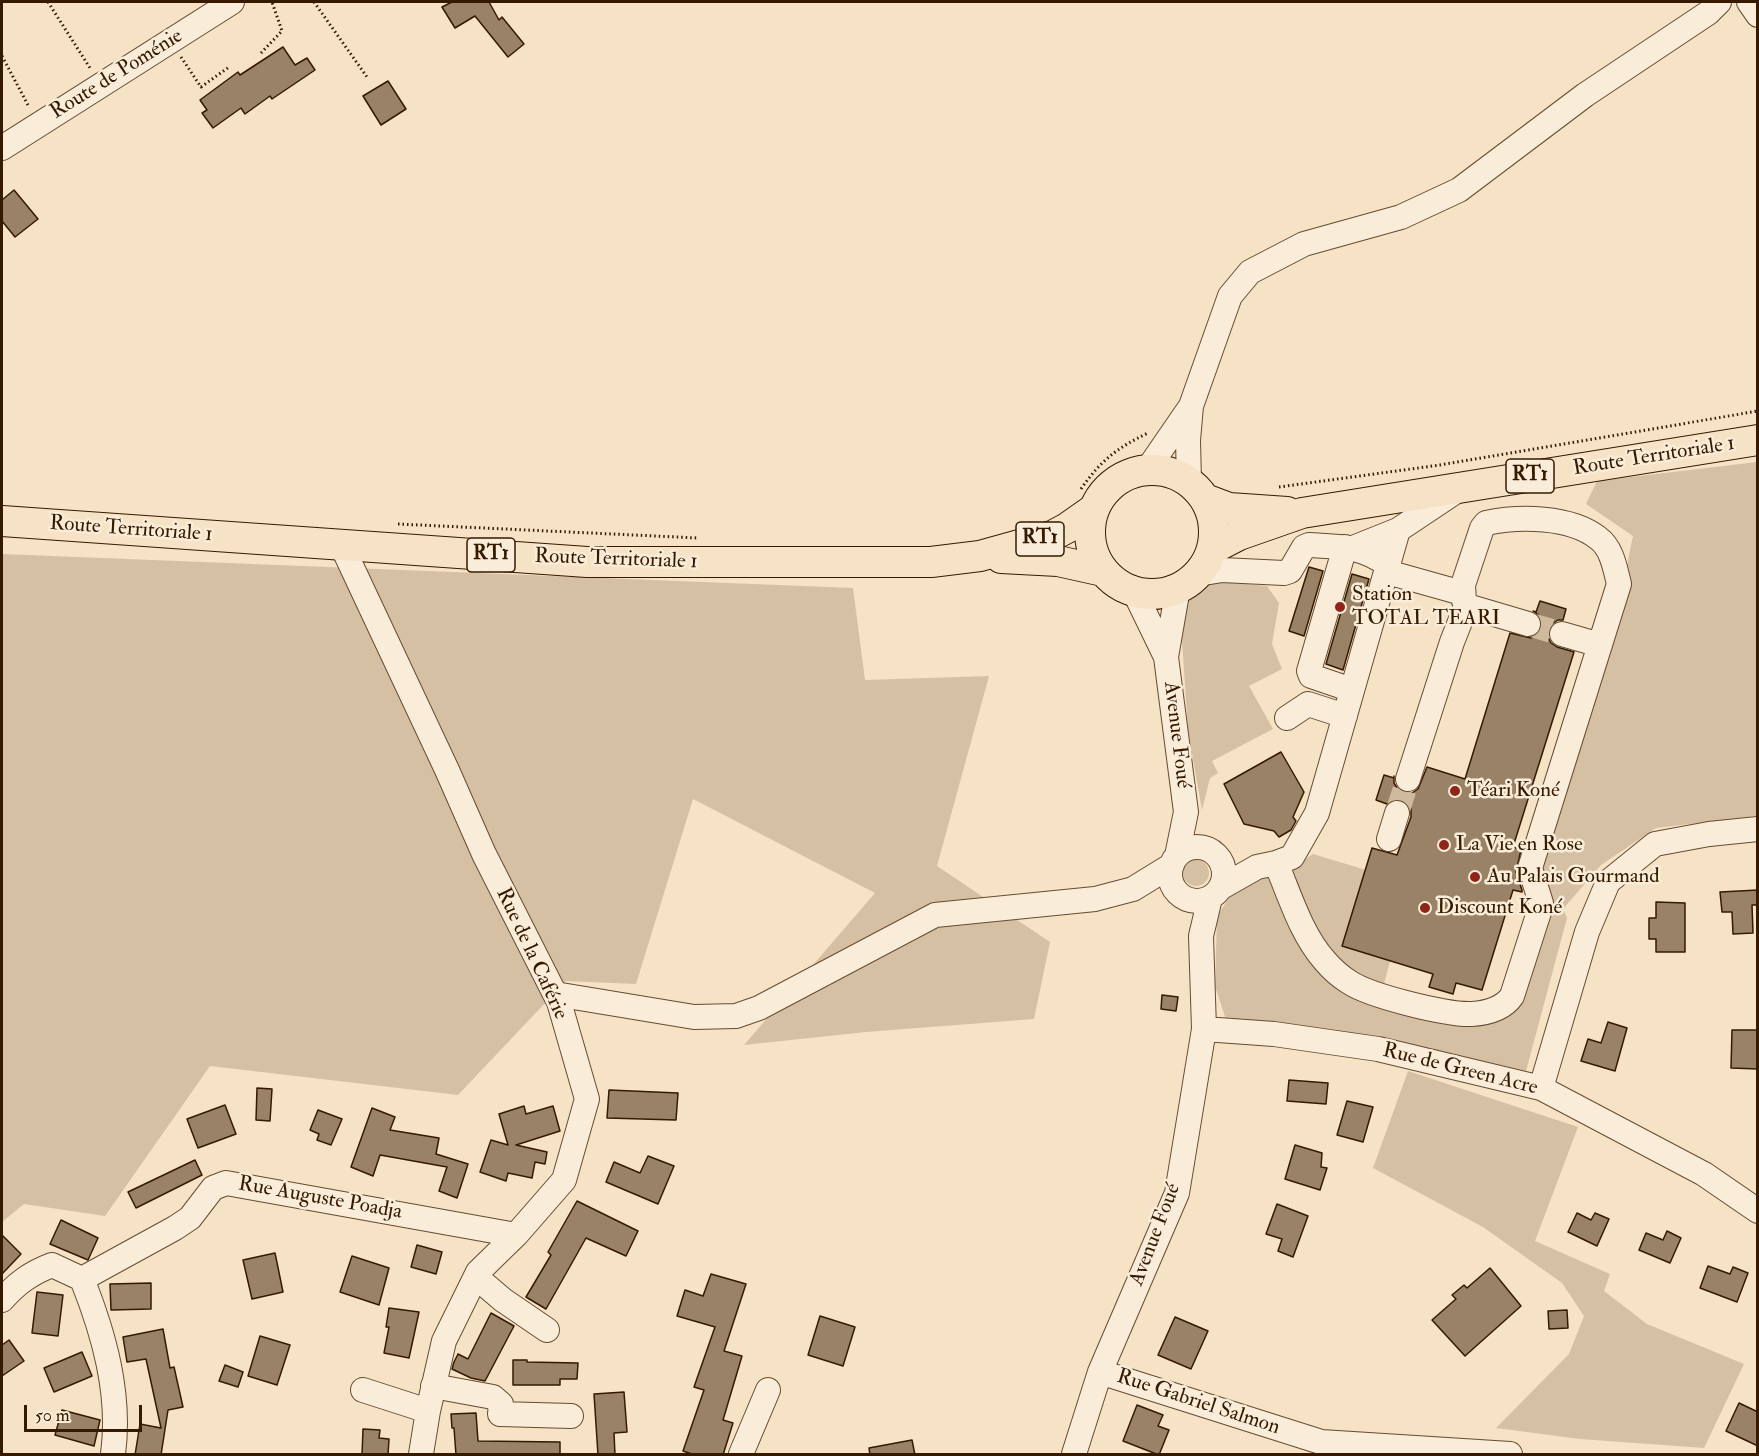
<!DOCTYPE html>
<html>
<head>
<meta charset="utf-8">
<style>
  body { margin:0 }
  #map { position:relative; width:1759px; height:1456px; overflow:hidden; background:#f6e2c4; font-family:"IM FELL Double Pica",serif }
  canvas { display:block }
  .frame { position:absolute; inset:0; border:3px solid #351a00; pointer-events:none }
  .scale { position:absolute; left:24px; top:1405px; width:118px; height:27px; box-sizing:border-box; border:3px solid #351a00; border-top:0; padding-left:8px; font-size:18px; line-height:21px; white-space:nowrap; color:#351a00; -webkit-text-stroke:4px #f9ecd9; paint-order:stroke }
</style>
</head>
<body>
<div id="map">
<canvas width="1759" height="1456"></canvas>
<div class="frame"></div>
<div class="scale">50 m</div>
</div>
<script>
const ctx = document.querySelector('canvas').getContext('2d');
ctx.lineJoin = 'round';
function fill(path, color) { ctx.fillStyle = color; ctx.fill(path, 'evenodd'); }
function stroke(path, color, width, dash) { ctx.strokeStyle = color; ctx.lineWidth = width; ctx.lineCap = dash ? 'butt' : 'round'; ctx.setLineDash(dash || []); ctx.stroke(path); }
function write(font, color, halo, rows, align = 'center') {
  ctx.font = font + ' "IM FELL Double Pica",serif'; ctx.lineWidth = 5; ctx.setLineDash([]); ctx.textBaseline = 'middle'; ctx.strokeStyle = halo; ctx.fillStyle = color; for (const [text, x, y, turn = 0] of rows) {
    ctx.save(); ctx.translate(x, y); ctx.rotate((+turn || 0) * Math.PI / 180); ctx.textAlign = isNaN(turn) ? turn : align; if (halo) ctx.strokeText(text, 0, 0); ctx.fillText(text, 0, 0); ctx.restore();
  }
}
fill(new Path2D(`
  M 1757,462 L 1757,816 L 1656,828 L 1601,865 L 1563,909 L 1567,918 L 1526,1071 L 1372,1035 L 1227,1023 L 1215,986 L 1217,917 L 1231,894 L 1263,876 L 1292,868 L 1313,854 L 1366,870 L 1390,961 L 1379,1003 L 1483,1025 L 1515,1008 L 1535,869 L 1614,629 L 1633,536 L 1586,504 L 1597,481 Z
  M 2,554 L 853,588 L 865,680 L 989,676 L 937,866 L 1050,942 L 1034,1019 L 866,1032 L 744,1045 L 875,893 L 693,799 L 636,984 L 566,981 L 458,1095 L 210,1066 L 105,1216 L 24,1204 L 2,1222 Z
  M 1204,580 L 1267,586 L 1279,603 L 1272,644 L 1282,669 L 1249,686 L 1273,729 L 1212,761 L 1218,773 L 1210,778 L 1202,810 L 1188,730 L 1182,640 L 1187,604 Z
  M1183 873a13 13 0 1 1 26 0a13 13 0 1 1-26 0Z
  M 1408,1071 L 1578,1127 L 1535,1241 L 1610,1274 L 1604,1291 L 1647,1324 L 1744,1364 L 1704,1448 L 1580,1439 L 1496,1428 L 1569,1354 L 1584,1316 L 1562,1283 L 1483,1227 L 1373,1168 Z`), '#d5c0a3');
const building = new Path2D(`
  M 452,2 L 489,2 L 499,20 L 502,17 L 524,44 L 508,57 L 475,16 L 455,28 L 442,7 Z
  M 283,47 L 295,65 L 307,58 L 315,70 L 272,99 L 270,96 L 245,114 L 241,108 L 213,128 L 202,113 L 207,110 L 200,100 L 238,72 L 240,75 Z
  M 388,81 L 406,109 L 381,125 L 363,96 Z
  M 14,190 L 38,219 L 15,237 L 2,221 L 2,200 Z
  M 1309,567 L 1323,571 L 1304,636 L 1289,631 Z
  M 1352,574 L 1369,579 L 1343,670 L 1326,664 Z
  M 1540,601 L 1566,609 L 1563,620 L 1558,620 L 1552,624 L 1548,631 L 1548,637 L 1551,643 L 1557,647 L 1574,652 L 1513,847 L 1521,850 L 1516,872 L 1522,890 L 1522,892 L 1513,890 L 1482,990 L 1456,983 L 1453,994 L 1429,987 L 1433,974 L 1342,946 L 1372,848 L 1397,855 L 1411,817 L 1411,809 L 1407,803 L 1402,800 L 1393,799 L 1387,804 L 1376,800 L 1384,775 L 1394,778 L 1394,776 L 1394,783 L 1397,788 L 1404,793 L 1412,793 L 1418,789 L 1427,767 L 1465,779 L 1510,633 L 1531,638 L 1538,634 L 1541,629 L 1542,621 L 1539,615 L 1533,611 L 1536,612 Z
  M 1281,752 L 1304,792 L 1293,817 L 1296,821 L 1291,830 L 1279,837 L 1274,831 L 1244,824 L 1224,784 Z
  M 1758,890 L 1758,905 L 1752,905 L 1753,933 L 1733,934 L 1732,912 L 1722,912 L 1720,892 Z
  M 1656,902 L 1685,903 L 1685,952 L 1656,952 L 1656,939 L 1649,939 L 1649,918 L 1656,918 Z
  M 1162,995 L 1178,997 L 1176,1011 L 1161,1009 Z
  M 1608,1022 L 1627,1028 L 1615,1071 L 1581,1061 L 1588,1039 L 1601,1043 Z
  M 1732,1030 L 1758,1030 L 1758,1069 L 1731,1068 Z
  M 1289,1080 L 1328,1083 L 1326,1104 L 1287,1101 Z
  M 257,1088 L 272,1089 L 270,1121 L 256,1120 Z
  M 609,1090 L 678,1093 L 676,1120 L 607,1118 Z
  M 1347,1101 L 1373,1107 L 1363,1142 L 1337,1135 Z
  M 225,1105 L 236,1134 L 198,1148 L 187,1119 Z
  M 524,1106 L 526,1114 L 553,1106 L 560,1131 L 516,1145 L 547,1152 L 545,1164 L 535,1162 L 532,1178 L 508,1173 L 506,1181 L 480,1172 L 491,1140 L 508,1145 L 499,1114 Z
  M 372,1108 L 395,1117 L 390,1130 L 439,1138 L 436,1154 L 468,1164 L 457,1198 L 439,1191 L 447,1167 L 380,1155 L 373,1176 L 351,1167 Z
  M 318,1110 L 342,1119 L 331,1145 L 317,1140 L 319,1134 L 310,1130 Z
  M 1295,1145 L 1322,1153 L 1321,1167 L 1327,1168 L 1320,1190 L 1285,1179 Z
  M 648,1156 L 674,1166 L 658,1204 L 606,1182 L 614,1162 L 640,1173 Z
  M 195,1160 L 202,1175 L 136,1208 L 128,1192 Z
  M 577,1201 L 638,1231 L 626,1256 L 586,1238 L 546,1309 L 526,1297 L 551,1255 L 548,1252 Z
  M 1277,1204 L 1308,1216 L 1293,1257 L 1278,1251 L 1282,1239 L 1266,1234 Z
  M 1577,1213 L 1591,1220 L 1595,1213 L 1609,1219 L 1597,1246 L 1568,1232 Z
  M 61,1220 L 98,1238 L 88,1260 L 50,1244 Z
  M 1667,1231 L 1681,1238 L 1670,1263 L 1639,1250 L 1646,1233 L 1663,1240 Z
  M 2,1235 L 21,1254 L 2,1274 Z
  M 417,1245 L 442,1252 L 436,1274 L 411,1267 Z
  M 275,1253 L 283,1292 L 252,1299 L 243,1260 Z
  M 352,1256 L 389,1268 L 379,1305 L 340,1292 Z
  M 1708,1266 L 1730,1274 L 1733,1267 L 1748,1273 L 1737,1302 L 1700,1288 Z
  M 1490,1268 L 1521,1306 L 1465,1356 L 1432,1320 L 1456,1299 L 1452,1295 L 1464,1285 L 1467,1288 Z
  M 711,1274 L 746,1284 L 724,1351 L 742,1356 L 723,1420 L 733,1423 L 723,1455 L 695,1455 L 683,1451 L 704,1390 L 694,1387 L 715,1327 L 677,1316 L 685,1290 L 703,1296 Z
  M 151,1283 L 151,1309 L 111,1310 L 110,1284 Z
  M 37,1292 L 63,1295 L 58,1336 L 32,1333 Z
  M 389,1308 L 419,1312 L 409,1358 L 384,1353 L 389,1327 L 386,1327 Z
  M 1567,1310 L 1568,1328 L 1549,1329 L 1548,1311 Z
  M 491,1313 L 514,1326 L 485,1381 L 471,1378 L 452,1369 L 454,1362 L 458,1354 L 468,1359 Z
  M 820,1316 L 855,1327 L 843,1366 L 808,1355 Z
  M 1175,1317 L 1208,1331 L 1191,1369 L 1158,1355 Z
  M 163,1329 L 170,1368 L 174,1367 L 183,1407 L 168,1410 L 161,1455 L 135,1455 L 140,1424 L 161,1428 L 146,1359 L 127,1362 L 123,1337 Z
  M 260,1336 L 290,1345 L 277,1385 L 248,1376 Z
  M 9,1340 L 24,1361 L 2,1376 L 2,1345 Z
  M 82,1352 L 92,1376 L 54,1392 L 44,1368 Z
  M 513,1360 L 527,1360 L 527,1362 L 578,1363 L 577,1379 L 560,1379 L 560,1385 L 513,1385 Z
  M 225,1365 L 243,1372 L 238,1387 L 219,1381 Z
  M 624,1392 L 627,1432 L 614,1433 L 615,1455 L 598,1455 L 594,1394 Z
  M 1739,1403 L 1758,1412 L 1758,1446 L 1726,1431 Z
  M 1137,1405 L 1163,1415 L 1158,1426 L 1169,1430 L 1159,1455 L 1123,1441 Z
  M 62,1410 L 100,1420 L 94,1446 L 55,1435 Z
  M 476,1413 L 478,1441 L 560,1442 L 560,1455 L 456,1455 L 454,1428 L 452,1428 L 451,1414 Z
  M 363,1429 L 380,1430 L 379,1438 L 389,1439 L 388,1455 L 362,1455 Z
  M 912,1440 L 915,1455 L 870,1455 L 869,1448 Z`);
fill(building, '#998266');
stroke(building, '#351a00', 1.5);
stroke(new Path2D(`
  M 1528,624 L 1562,634
  M 1397,813 L 1408,779`), '#cfba9d', 24, [24, 12]);
const minor = new Path2D(`
  M 1749,2 L 1758,15
  M 2,148 L 232,2
  M 1147,470 L 1191,406
  M 1189,482 L 1188,440 L 1191,406 L 1230,296 L 1250,272 L 1304,244 L 1401,217 L 1459,190 L 1585,95 L 1708,13 L 1719,2
  M 341,544 L 447,770 L 484,854 L 559,1002 L 587,1099 L 564,1180 L 516,1235 L 478,1272 L 444,1341 L 428,1411 L 421,1454
  M 1345,547 L 1309,671 L 1311,676 L 1352,690
  M 1353,548 L 1398,530 L 1458,490
  M 1387,572 L 1462,593
  M 1198,574 L 1222,570 L 1284,573 L 1290,571 L 1304,547 L 1309,545 C 1341,547 1360,545 1388,565
  M 1134,591 L 1166,657
  M 1467,606 L 1528,624
  M 1562,634 L 1600,645
  M 1287,718 L 1308,704 L 1345,716
  M 1389,839 L 1397,813
  M1170 874a27 27 0 1 1 54 0a27 27 0 1 1-54 0Z
  M 1177,856 L 1186,812 L 1166,657 L 1178,588
  M 1276,863 C 1290,896 1301,934 1325,961 C 1331,968 1341,977 1349,982 C 1370,996 1446,1015 1472,1014 C 1487,1013 1503,1009 1512,996 L 1539,912 L 1541,903 L 1530,868 L 1619,584 C 1615,568 1612,548 1598,538 C 1570,516 1519,516 1486,523 L 1482,528 L 1463,585 L 1464,601 L 1467,604 L 1452,642 L 1408,779
  M 1220,888 L 1257,867 L 1276,863 L 1292,857 L 1317,813 L 1398,530
  M 555,994 L 694,1017 L 736,1016 L 759,1008 L 935,915 L 1095,899 L 1133,889 L 1172,865
  M 1204,1029 L 1274,1034 L 1378,1049 L 1541,1088 L 1704,1174 L 1758,1211
  M 1541,1088 L 1587,932 L 1608,882 L 1655,844 L 1709,834 L 1758,829
  M 476,1277 L 503,1300 L 547,1330
  M 82,1279 L 175,1228 L 190,1218 L 213,1188 L 226,1183 L 516,1235
  M 2,1300 C 17,1283 31,1273 52,1265 L 82,1279 C 104,1334 121,1394 113,1454
  M 1100,1372 L 1321,1442 L 1510,1454
  M 433,1386 L 493,1397 L 501,1404 L 500,1414 L 571,1416
  M 363,1390 L 428,1411
  M 741,1454 L 768,1390
  M 1074,1454 L 1100,1372 L 1177,1193 L 1204,1029 L 1201,936 L 1210,898`);
const major = new Path2D(`
  M1090 532a62 62 0 1 1 124 0a62 62 0 1 1-124 0Z
  M 1205,499 L 1229,508 L 1287,512
  M 2,521 L 587,562 L 931,562 L 980,556 L 1052,536 L 1067,528 L 1094,509
  M 1212,549 L 1239,535 L 1302,513 L 1758,440
  M 1001,558 L 1058,561 L 1103,571`);
stroke(minor, '#654c31', 26);
stroke(major, '#351a00', 32);
stroke(new Path2D(`
  M 48,2 L 90,68
  M 314,2 L 367,77
  M 261,53 L 282,31 L 272,2
  M 2,56 L 29,107
  M 181,57 L 201,87 L 229,67
  M 1279,487 L 1440,465 L 1758,411
  M 1081,489 C 1101,460 1117,448 1148,433
  M 398,524 L 698,538`), '#351a00', 3, [1.5, 3]);
stroke(minor, '#f9ecd9', 24);
stroke(major, '#f6e2c4', 30);
for (const [x, y, r, color] of [
  [1340,607,6,"#8f2418"],
  [1455,791,6,"#8f2418"],
  [1444,845,6,"#8f2418"],
  [1475,877,6,"#8f2418"],
  [1425,908,6,"#8f2418"]
]) { const dot = new Path2D(); dot.arc(x, y, r, 0, 2 * Math.PI); ctx.fillStyle = color; ctx.fill(dot); stroke(dot, '#f9ecd9', 2); }
for (const [x, y, w] of [
  [1530,476,48],
  [1040,539,48],
  [491,555,48]
]) { const box = new Path2D(); box.roundRect(x - w / 2, y - 17, w, 34, 4.5); ctx.fillStyle = '#f9ecd9'; ctx.fill(box); stroke(box, '#351a00', 1.5); }
write('bold 20px', '#351a00', null, [
  ["RT1",1530,476],
  ["RT1",1040,539],
  ["RT1",491,555]
]);
write('21px', '#351a00', '#f9ecd9', [
  ["Route de Poménie",117,75,-32],
  ["Route Territoriale 1",1654,457,-9],
  ["Route Territoriale 1",131,530,4],
  ["Route Territoriale 1",616,560,2],
  ["Avenue Foué",1176,735,83],
  ["Rue de la Caférie",531,954,65],
  ["Rue de Green Acre",1460,1070,14],
  ["Rue Auguste Poadja",320,1199,10],
  ["Avenue Foué",1156,1235,-69],
  ["Rue Gabriel Salmon",1198,1403,18]
]);
write('21px', '#351a00', '#f9ecd9', [
  ["Station",1352,595],
  ["TOTAL TEARI",1352,619],
  ["Téari Koné",1467,791],
  ["La Vie en Rose",1456,845],
  ["Au Palais Gourmand",1487,877],
  ["Discount Koné",1437,908]
], 'left');
</script>
</body>
</html>
